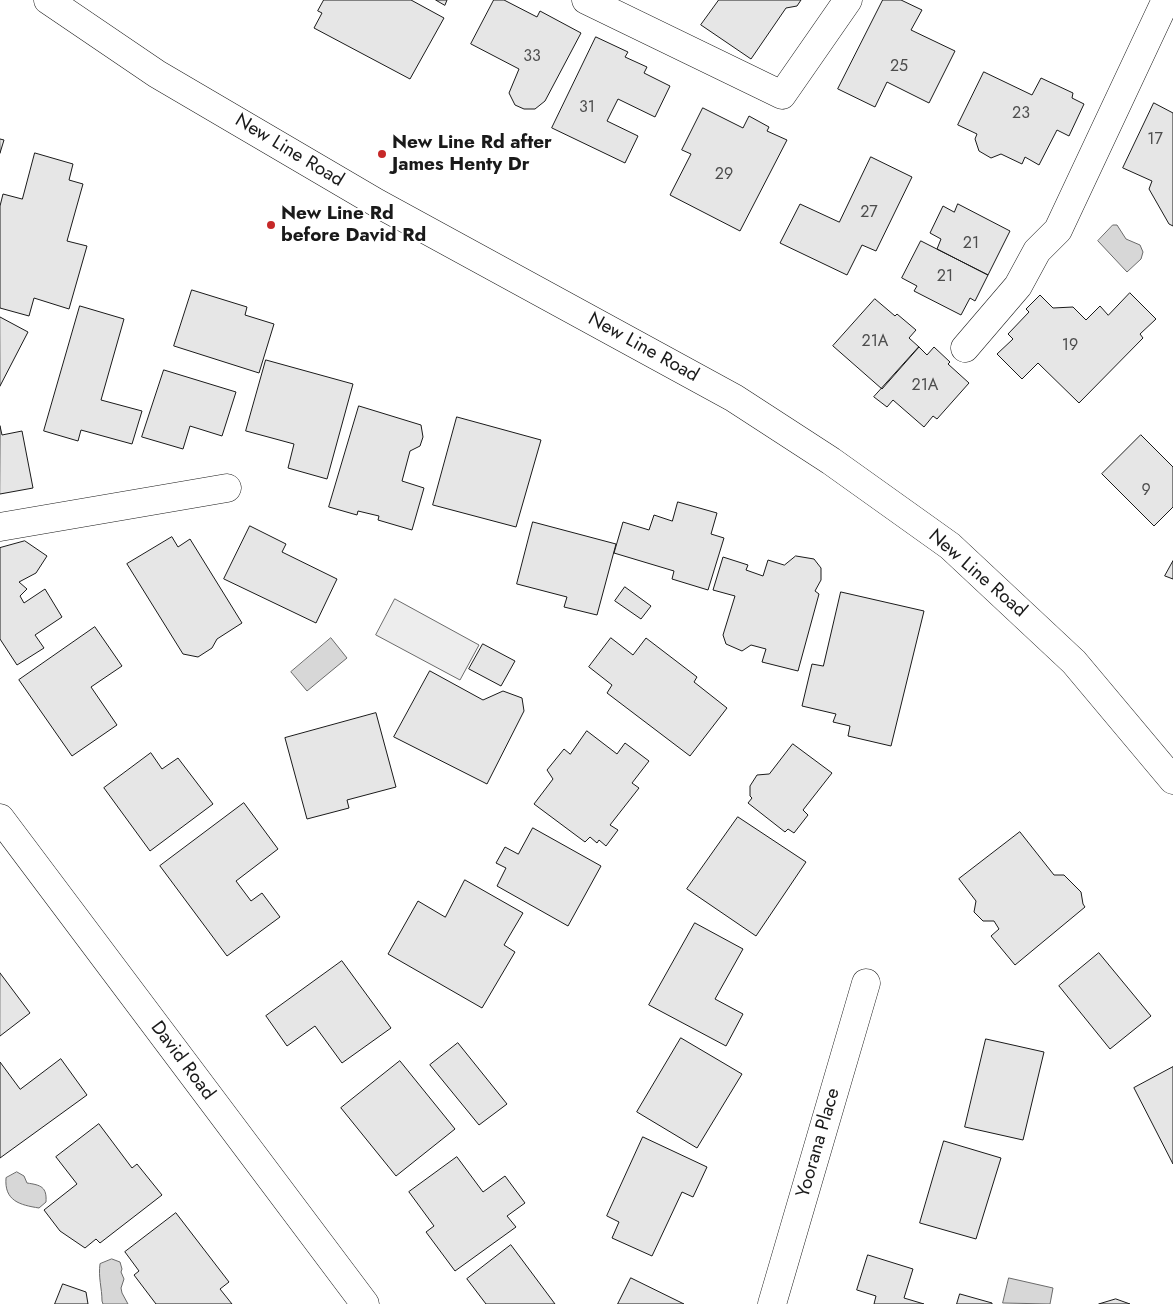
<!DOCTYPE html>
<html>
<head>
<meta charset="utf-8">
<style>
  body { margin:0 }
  canvas { display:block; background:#fff }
</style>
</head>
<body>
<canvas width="1173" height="1304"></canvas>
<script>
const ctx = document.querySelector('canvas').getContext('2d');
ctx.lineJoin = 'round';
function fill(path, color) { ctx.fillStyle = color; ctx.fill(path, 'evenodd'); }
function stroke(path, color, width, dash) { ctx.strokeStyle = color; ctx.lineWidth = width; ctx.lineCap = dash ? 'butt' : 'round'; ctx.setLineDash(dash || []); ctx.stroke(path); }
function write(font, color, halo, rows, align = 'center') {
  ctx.font = font + ' Jost,sans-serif'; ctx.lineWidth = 4; ctx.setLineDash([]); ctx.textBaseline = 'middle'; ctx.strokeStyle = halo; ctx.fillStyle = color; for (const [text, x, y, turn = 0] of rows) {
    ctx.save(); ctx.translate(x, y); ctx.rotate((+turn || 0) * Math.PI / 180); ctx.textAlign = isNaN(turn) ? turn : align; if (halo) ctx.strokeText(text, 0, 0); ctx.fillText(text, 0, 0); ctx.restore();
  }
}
const green = new Path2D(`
  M 395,599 L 479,645 L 460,680 L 376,635 Z`);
fill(green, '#ededed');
stroke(green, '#6a6a6a', 1);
const water = new Path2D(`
  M 1113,225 L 1117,225 L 1126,239 L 1140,245 L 1143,252 L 1141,259 L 1127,272 L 1098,241 Z
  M 331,638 L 347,658 L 307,691 L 291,672 Z
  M 17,1172 L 24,1176 L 27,1183 C 41,1185 47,1187 46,1202 L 39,1208 C 20,1205 4,1201 6,1178 Z
  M 112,1259 L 120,1262 L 122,1269 L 121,1272 L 124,1279 L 121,1288 L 122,1293 L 128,1304 L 103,1304 L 102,1301 C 102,1288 98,1277 100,1264 Z
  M 1009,1278 L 1053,1288 L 1050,1304 L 1003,1303 Z`);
fill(water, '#d7d7d7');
stroke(water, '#6a6a6a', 1);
const building = new Path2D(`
  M 324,0 L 411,0 L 444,18 L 410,79 L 314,28 L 322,13 L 318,11 Z
  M 436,0 L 447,0 L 445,5 Z
  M 494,0 L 504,0 L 537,17 L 540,11 L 581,33 L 545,101 L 535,109 L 524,109 L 515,105 L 509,93 L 519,69 L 471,44 Z
  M 719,0 L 801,0 L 797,6 L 786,8 L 751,59 L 701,25 Z
  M 883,0 L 901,0 L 922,10 L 911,30 L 955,51 L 929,103 L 887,82 L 875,107 L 838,89 Z
  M 596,37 L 628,52 L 625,57 L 647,67 L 644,73 L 670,86 L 655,117 L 618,99 L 607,121 L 638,136 L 625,163 L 552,128 Z
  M 984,72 L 1032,95 L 1041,78 L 1073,93 L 1072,98 L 1084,104 L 1069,136 L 1057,130 L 1039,165 L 1025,157 L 1022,164 L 1001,154 L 991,158 L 979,151 L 975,139 L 977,134 L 958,125 Z
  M 1154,103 L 1173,113 L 1173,226 L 1169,224 L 1149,189 L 1152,181 L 1123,168 Z
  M 703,108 L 743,128 L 749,116 L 769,127 L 767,131 L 787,140 L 740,231 L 670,195 L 691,154 L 682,150 Z
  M 0,139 L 4,140 L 0,153 Z
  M 35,153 L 73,164 L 69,180 L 83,184 L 67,241 L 87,246 L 69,309 L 34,298 L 29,316 L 0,308 L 0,206 L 3,194 L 22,199 Z
  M 871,157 L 912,177 L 876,251 L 862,245 L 847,275 L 780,243 L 800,204 L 839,222 Z
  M 958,204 L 1010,231 L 988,275 L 937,249 L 941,239 L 930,233 L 943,206 L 954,212 Z
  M 921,241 L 988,275 L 975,301 L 970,298 L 961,315 L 914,291 L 917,286 L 902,278 Z
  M 192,290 L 247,307 L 245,315 L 274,324 L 259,373 L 174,346 Z
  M 1130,293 L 1156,319 L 1140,334 L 1143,338 L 1079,403 L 1038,363 L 1022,379 L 997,354 L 1013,339 L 1008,334 L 1029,312 L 1026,309 L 1040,295 L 1053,308 L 1073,307 L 1086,320 L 1100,306 L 1108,315 Z
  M 875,299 L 895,316 L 897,314 L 916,330 L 909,338 L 919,347 L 882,389 L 833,346 Z
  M 80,306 L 124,319 L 101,400 L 142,411 L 132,444 L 81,430 L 78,441 L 44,431 Z
  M 0,317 L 28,332 L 0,386 Z
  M 919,347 L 927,355 L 934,347 L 950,362 L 948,364 L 969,383 L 937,419 L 933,416 L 924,427 L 893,400 L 887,407 L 874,397 Z
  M 266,360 L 353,384 L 327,479 L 288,468 L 294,444 L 246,431 Z
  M 164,370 L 236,392 L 222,436 L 190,426 L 183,449 L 142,437 Z
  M 359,406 L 421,425 L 423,437 L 420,446 L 410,451 L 402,481 L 424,488 L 412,530 L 378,520 L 379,516 L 358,511 L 357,515 L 329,507 Z
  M 457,417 L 541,440 L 516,527 L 433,505 Z
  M 0,426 L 2,435 L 22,431 L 33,488 L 0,494 Z
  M 1141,435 L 1173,467 L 1173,507 L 1154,526 L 1102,474 Z
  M 678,502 L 717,513 L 711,534 L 724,538 L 708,590 L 672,579 L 674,571 L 614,553 L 623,522 L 649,530 L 654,515 L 672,521 Z
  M 533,522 L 616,544 L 597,615 L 564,607 L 567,597 L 517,584 Z
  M 250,526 L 286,544 L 282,552 L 337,579 L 316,623 L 224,579 Z
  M 172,537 L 178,547 L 190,539 L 242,623 L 217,639 L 212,648 L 198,657 L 183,654 L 127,564 Z
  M 25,541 L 47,556 L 36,573 L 19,582 L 27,589 L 20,596 L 24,603 L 45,589 L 62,617 L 35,635 L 44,648 L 17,665 L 0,639 L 0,548 Z
  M 796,556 L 814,559 L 821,568 L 821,580 L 815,591 L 819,594 L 798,671 L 762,662 L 766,649 L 751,645 L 742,651 L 726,644 L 723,635 L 735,596 L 713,590 L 723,557 L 748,565 L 746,570 L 763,576 L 768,560 L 784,565 Z
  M 1173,561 L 1173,579 L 1165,576 Z
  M 625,587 L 651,606 L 641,619 L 615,601 Z
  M 841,592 L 924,611 L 891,746 L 848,736 L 850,726 L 833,722 L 836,714 L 802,706 L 812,664 L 823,666 Z
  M 95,627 L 122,666 L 91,687 L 117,725 L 72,756 L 19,680 Z
  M 611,638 L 633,655 L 646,638 L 697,677 L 694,682 L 727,708 L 690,756 L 607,693 L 612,685 L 589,667 Z
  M 483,644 L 515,661 L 501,686 L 469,669 Z
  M 430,671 L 483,700 L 503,691 L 522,698 L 524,711 L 487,784 L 394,737 Z
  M 376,713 L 396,787 L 347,800 L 349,808 L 307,819 L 285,738 Z
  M 587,731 L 617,754 L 625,743 L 649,761 L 632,783 L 639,788 L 610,825 L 618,830 L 606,846 L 599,840 L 597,843 L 590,837 L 585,842 L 534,804 L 553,779 L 547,770 L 564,749 L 570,754 Z
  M 793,744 L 832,773 L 803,810 L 808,815 L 794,833 L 788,829 L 785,832 L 748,803 L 752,798 L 750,796 L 750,786 L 757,775 L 769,774 Z
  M 151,753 L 162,769 L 178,758 L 213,804 L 150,851 L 104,788 Z
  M 244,803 L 278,849 L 236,881 L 251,901 L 262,893 L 280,917 L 227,956 L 160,866 Z
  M 738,817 L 806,862 L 756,936 L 687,889 Z
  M 533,828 L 601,866 L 568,926 L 497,886 L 506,868 L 496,863 L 505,847 L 518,854 Z
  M 1020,832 L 1054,875 L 1064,875 L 1081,892 L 1083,904 L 1085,907 L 1015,965 L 991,936 L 999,929 L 994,921 L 983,921 L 974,912 L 976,901 L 959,879 Z
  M 465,880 L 523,913 L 504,945 L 515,952 L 482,1008 L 388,954 L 418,901 L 445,917 Z
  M 695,923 L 743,949 L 715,999 L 743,1014 L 726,1046 L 649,1005 Z
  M 1099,953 L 1151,1016 L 1110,1049 L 1059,986 Z
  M 342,961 L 391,1028 L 342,1063 L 315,1026 L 287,1046 L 266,1016 Z
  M 0,973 L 30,1013 L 0,1036 Z
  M 681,1038 L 742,1074 L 697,1148 L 637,1112 Z
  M 986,1039 L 1044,1052 L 1023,1140 L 965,1127 Z
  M 458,1043 L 507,1104 L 479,1125 L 430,1065 Z
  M 61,1059 L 87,1095 L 0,1158 L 0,1062 L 20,1089 Z
  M 400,1061 L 455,1129 L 396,1176 L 341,1108 Z
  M 1173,1067 L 1173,1164 L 1134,1088 Z
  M 99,1124 L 132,1168 L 137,1164 L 162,1195 L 100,1243 L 96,1239 L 85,1248 L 60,1231 L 44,1210 L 77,1184 L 56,1157 Z
  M 643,1137 L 707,1167 L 693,1197 L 682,1192 L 652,1256 L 612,1238 L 619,1222 L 607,1216 Z
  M 944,1141 L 1001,1158 L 976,1239 L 920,1223 Z
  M 457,1157 L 483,1192 L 505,1176 L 525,1203 L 507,1216 L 516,1227 L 455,1271 L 426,1232 L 434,1226 L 409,1192 Z
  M 176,1213 L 229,1282 L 220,1289 L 232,1304 L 156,1304 L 134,1275 L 139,1271 L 125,1252 Z
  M 511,1245 L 555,1304 L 486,1304 L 467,1279 Z
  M 868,1255 L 913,1269 L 904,1298 L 924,1304 L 874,1304 L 876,1296 L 857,1290 Z
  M 631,1278 L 684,1304 L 618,1304 Z
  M 63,1284 L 86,1292 L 88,1304 L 55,1304 Z
  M 960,1294 L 992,1303 L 992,1304 L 957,1304 Z
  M 1116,1299 L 1130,1304 L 1099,1304 Z`);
fill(building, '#e6e6e6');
stroke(building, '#1a1a1a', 1);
const minor = new Path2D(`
  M 586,0 L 782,95 L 848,0
  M 965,348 L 1018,286 L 1037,251 L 1058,230 L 1164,4
  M 0,527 L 227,488
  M 0,818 L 365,1304
  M 772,1304 L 866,983`);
const major = new Path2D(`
  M 48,0 L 157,74 L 377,203 L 734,398 L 831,461 L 950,546 L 1074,662 L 1173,780`);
stroke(minor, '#1a1a1a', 29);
stroke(major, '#1a1a1a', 29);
stroke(minor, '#fff', 28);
stroke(major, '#fff', 28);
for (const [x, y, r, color] of [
  [382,154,5,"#c62828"],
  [271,225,5,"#c62828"]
]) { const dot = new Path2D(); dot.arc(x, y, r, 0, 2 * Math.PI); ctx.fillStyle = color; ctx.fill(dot); stroke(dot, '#fff', 2); }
write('16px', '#4d4d4d', null, [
  ["33",532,57],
  ["25",899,67],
  ["31",587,108],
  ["23",1021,114],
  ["17",1155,140],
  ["29",724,175],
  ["27",869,213],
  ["21",971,244],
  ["21",945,277],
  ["21A",875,342],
  ["19",1070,346],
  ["21A",925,386],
  ["9",1146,491]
]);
write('bold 19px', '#1a1a1a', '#fff', [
  ["New Line Rd after",392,143],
  ["James Henty Dr",392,165],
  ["New Line Rd",281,214],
  ["before David Rd",281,236]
], 'left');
write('19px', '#1a1a1a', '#fff', [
  ["New Line Road",289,151,31],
  ["New Line Road",643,348,29],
  ["New Line Road",977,574,41],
  ["David Road",182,1061,53],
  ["Yoorana Place",819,1143,-74]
]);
</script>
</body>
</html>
